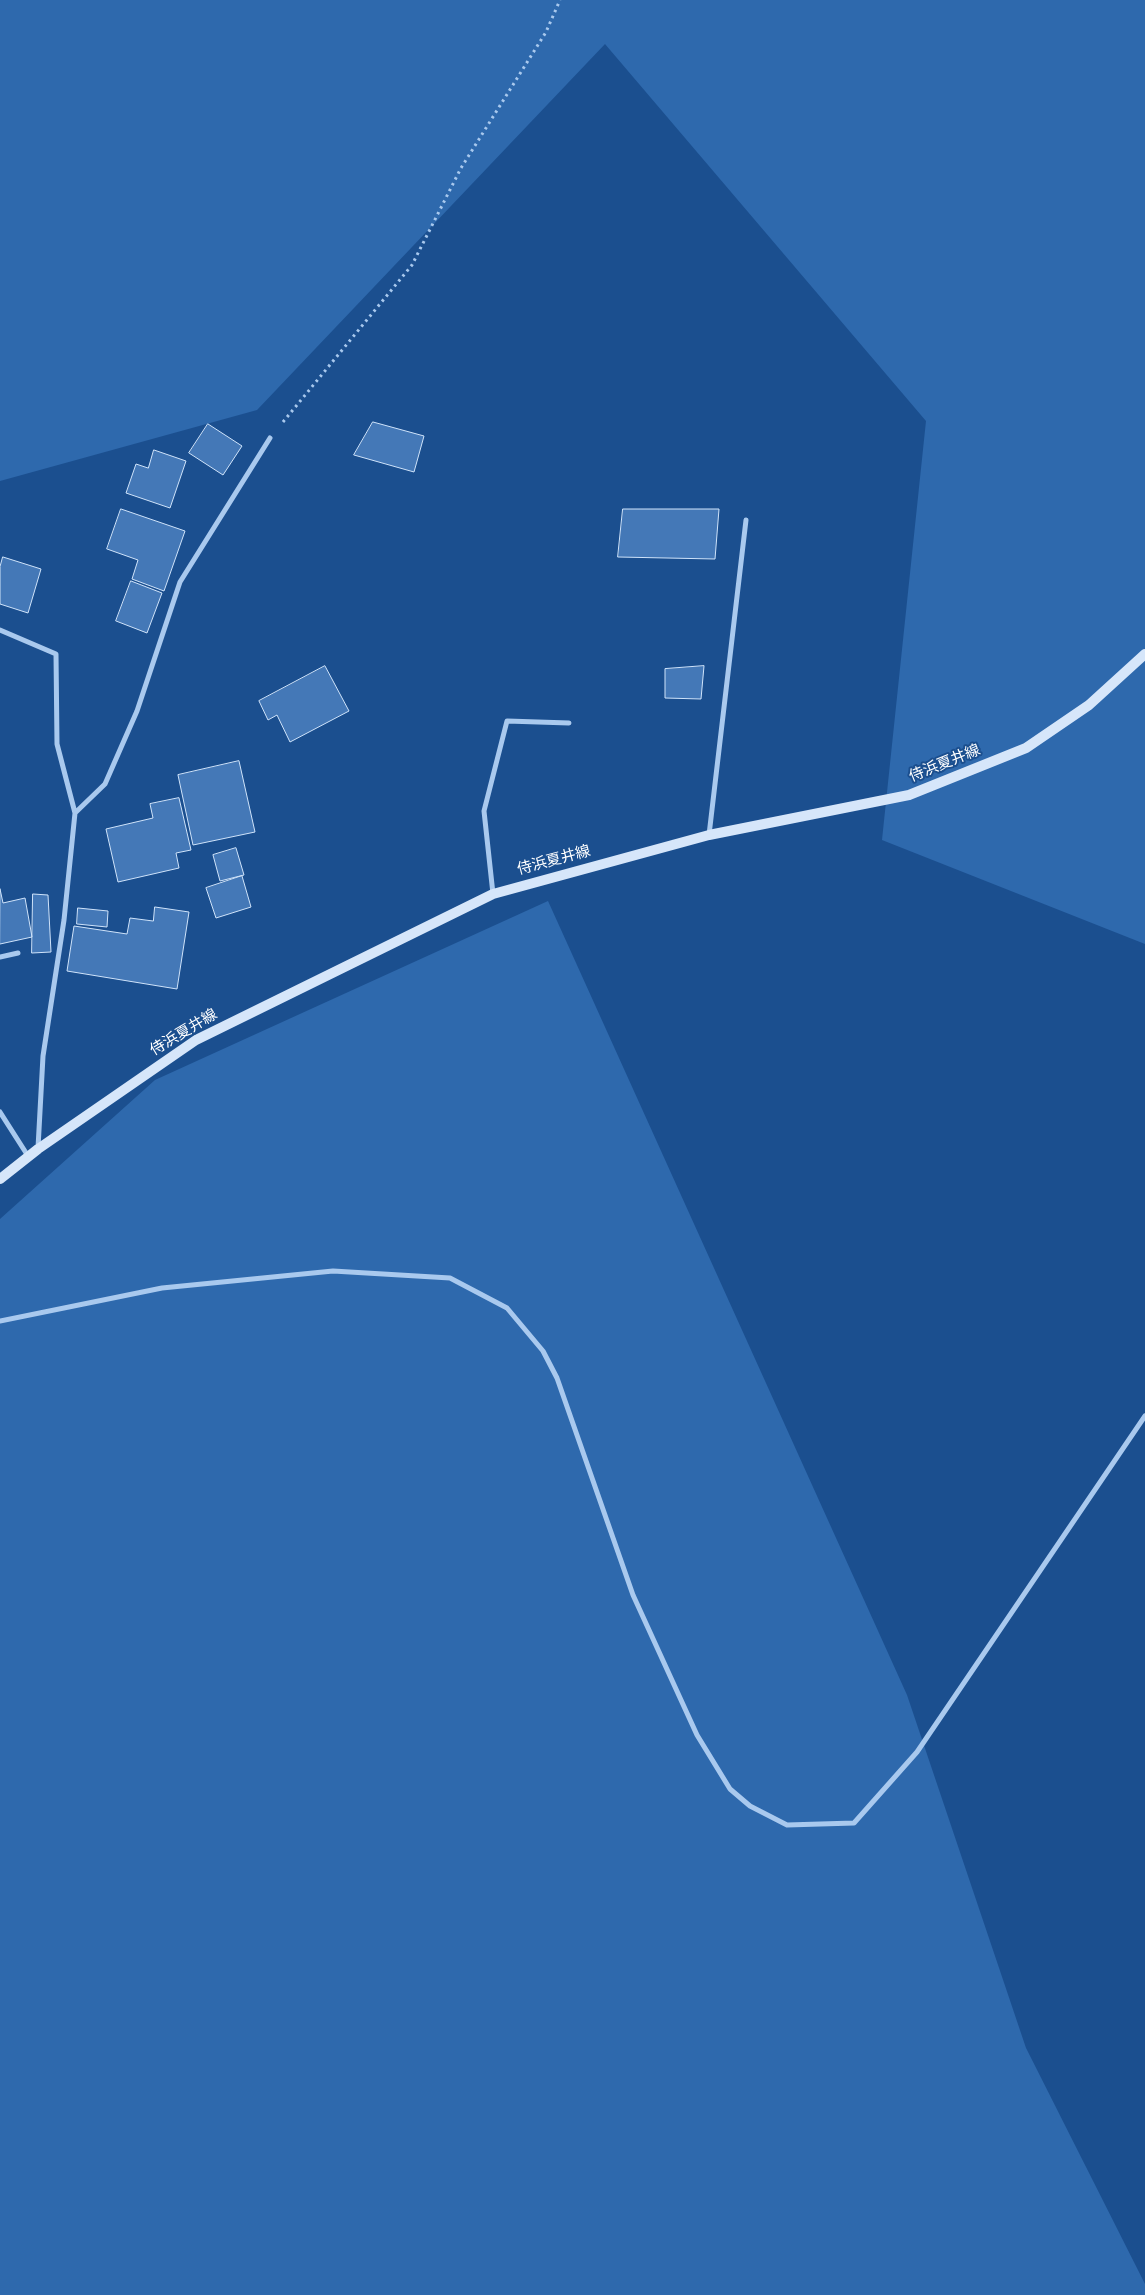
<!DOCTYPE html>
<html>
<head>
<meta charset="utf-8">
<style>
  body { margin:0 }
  canvas { display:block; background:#1b4f8f }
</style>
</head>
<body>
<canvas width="1145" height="2295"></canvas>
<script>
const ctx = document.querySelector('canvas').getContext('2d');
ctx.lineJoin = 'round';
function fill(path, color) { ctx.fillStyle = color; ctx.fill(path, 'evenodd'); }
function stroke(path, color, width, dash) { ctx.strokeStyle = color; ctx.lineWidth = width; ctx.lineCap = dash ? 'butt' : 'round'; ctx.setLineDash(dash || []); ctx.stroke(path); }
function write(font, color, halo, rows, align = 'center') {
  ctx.font = font + ' "Titillium Web","Noto Sans JP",sans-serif'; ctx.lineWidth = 4; ctx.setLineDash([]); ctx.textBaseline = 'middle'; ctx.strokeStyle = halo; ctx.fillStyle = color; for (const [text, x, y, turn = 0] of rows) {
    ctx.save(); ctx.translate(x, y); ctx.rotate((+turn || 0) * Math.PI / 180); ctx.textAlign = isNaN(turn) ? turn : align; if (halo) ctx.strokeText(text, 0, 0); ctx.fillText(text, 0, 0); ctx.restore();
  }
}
fill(new Path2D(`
  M 0,0 L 1145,0 L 1145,944 L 882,840 L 926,421 L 605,44 L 257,410 L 0,481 Z
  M 548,901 L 907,1695 L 1026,2048 L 1145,2284 L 1145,2295 L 0,2295 L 0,1219 L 155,1080 Z`), '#2e69ad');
const building = new Path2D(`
  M 373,422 L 424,436 L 414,472 L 354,455 Z
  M 208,424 L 242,446 L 223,475 L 189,453 Z
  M 154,450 L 186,461 L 170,508 L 126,493 L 136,464 L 148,468 Z
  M 121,509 L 185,531 L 164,591 L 132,579 L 138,560 L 107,549 Z
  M 623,509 L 719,509 L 715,559 L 618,557 Z
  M 3,557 L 41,569 L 28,613 L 0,604 L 0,567 Z
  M 131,581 L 162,593 L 147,633 L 116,621 Z
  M 325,666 L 349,711 L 290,742 L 277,715 L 268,720 L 259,701 Z
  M 704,666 L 701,699 L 665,698 L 665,669 Z
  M 239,761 L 255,832 L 193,845 L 178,775 Z
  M 179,798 L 191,850 L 176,853 L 179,868 L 118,882 L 106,829 L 153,818 L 150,804 Z
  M 236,848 L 244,875 L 220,881 L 213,855 Z
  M 242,876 L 251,907 L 216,918 L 206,888 Z
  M 0,889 L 3,903 L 25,898 L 32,937 L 0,944 Z
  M 33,894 L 48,895 L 51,952 L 32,953 Z
  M 155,907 L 189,912 L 177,989 L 67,971 L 74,926 L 127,934 L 130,918 L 153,921 Z
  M 78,908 L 108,911 L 107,927 L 77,924 Z`);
fill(building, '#4478b7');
stroke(building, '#cfe3fa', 1);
stroke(new Path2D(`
  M 283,422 L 412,265 L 461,168 L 546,32 L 560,0`), '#a9c9ee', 3, [2.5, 4]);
stroke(new Path2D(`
  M 0,630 L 56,654 L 57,744 L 75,813
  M 709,835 L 746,520
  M 493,894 L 484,811 L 507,721 L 569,723
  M 0,957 L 18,953
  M 0,1112 L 28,1156
  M 38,1148 L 43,1056 L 64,920 L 75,813 L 105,784 L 137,711 L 180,582 L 270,438
  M 0,1321 L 162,1288 L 333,1271 L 450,1278 L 507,1308 L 543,1351 L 557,1378 L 633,1595 L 697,1735 L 730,1789 L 750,1806 L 787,1825 L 854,1823 L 917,1752 L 1145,1416`), '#a9c9ee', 5);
stroke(new Path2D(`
  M 0,1179 L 38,1149 L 196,1040 L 493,894 L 709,835 L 909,795 L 1026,748 L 1089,705 L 1145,654`), '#d6e6fa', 10);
write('15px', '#fff', '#1b4f8f', [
  ["侍浜夏井線",945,764,-22],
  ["侍浜夏井線",554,861,-15],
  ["侍浜夏井線",184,1033,-31]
]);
</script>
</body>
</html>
